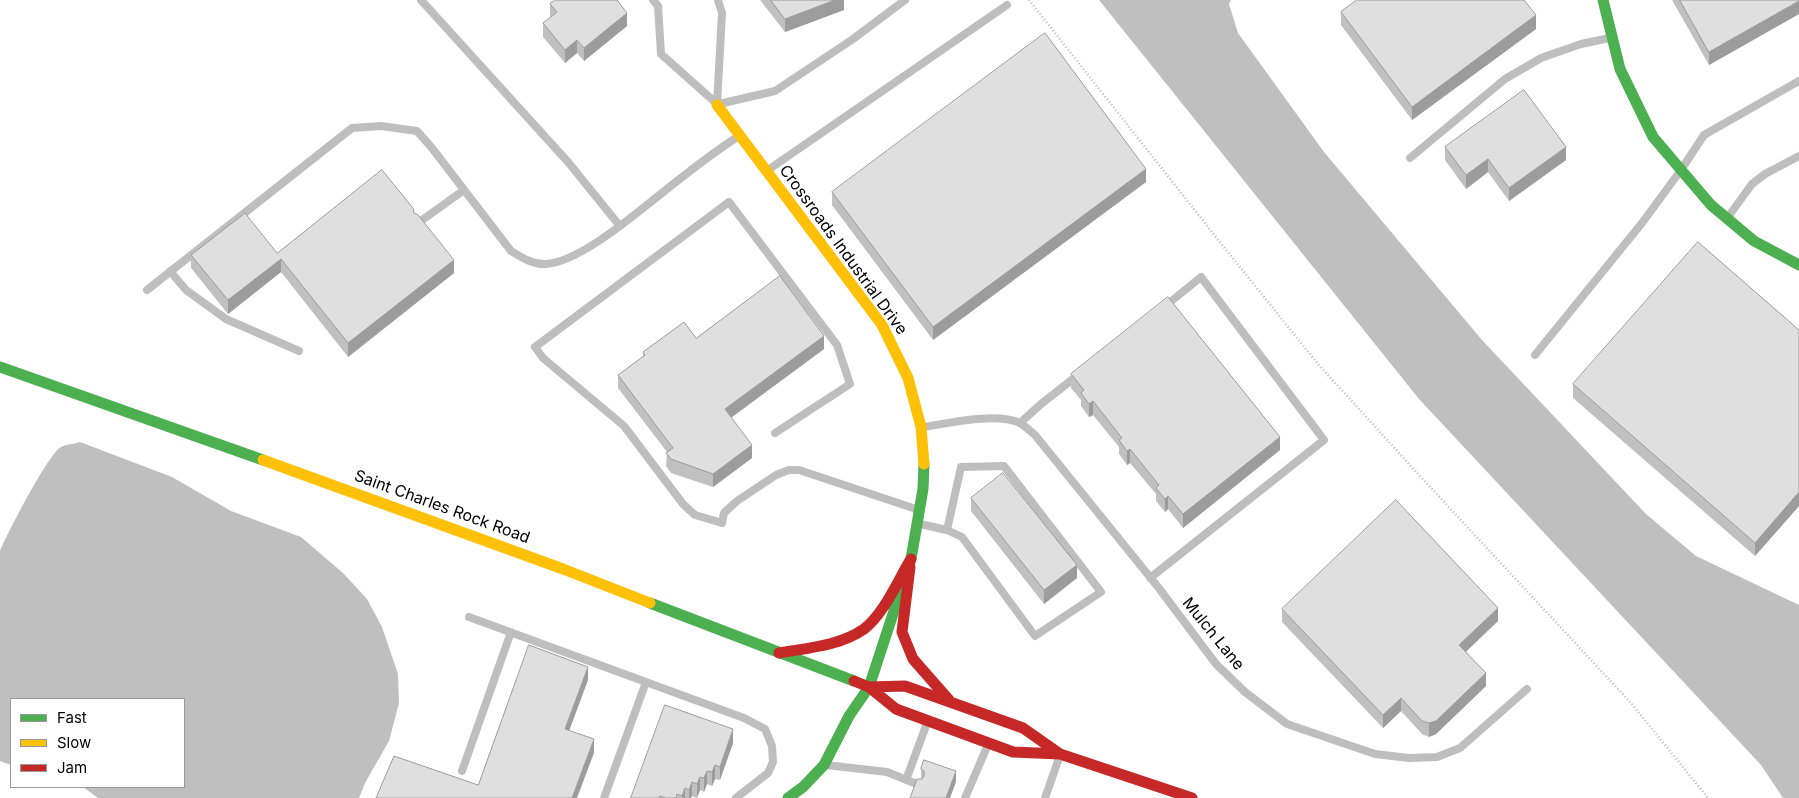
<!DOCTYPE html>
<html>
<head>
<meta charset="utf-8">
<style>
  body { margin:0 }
  #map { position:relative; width:1799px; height:798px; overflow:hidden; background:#fff; font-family:Inter,sans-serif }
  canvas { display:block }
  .legend { position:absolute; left:10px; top:698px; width:175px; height:90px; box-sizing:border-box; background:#fff; border:1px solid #999; margin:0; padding:6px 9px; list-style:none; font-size:15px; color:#000 }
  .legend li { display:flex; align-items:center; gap:10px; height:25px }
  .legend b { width:25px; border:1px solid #999 }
</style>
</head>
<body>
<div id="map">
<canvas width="1799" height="798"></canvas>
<ul class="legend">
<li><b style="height:6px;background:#4caf50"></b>Fast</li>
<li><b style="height:6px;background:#ffc107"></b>Slow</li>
<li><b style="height:6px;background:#c62828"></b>Jam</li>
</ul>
</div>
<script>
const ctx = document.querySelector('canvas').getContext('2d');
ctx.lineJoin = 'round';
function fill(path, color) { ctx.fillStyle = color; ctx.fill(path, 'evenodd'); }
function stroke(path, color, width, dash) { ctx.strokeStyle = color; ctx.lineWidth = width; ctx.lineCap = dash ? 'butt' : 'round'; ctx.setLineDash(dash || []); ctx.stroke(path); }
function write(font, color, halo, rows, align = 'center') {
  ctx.font = font + ' Inter,sans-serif'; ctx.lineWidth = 4.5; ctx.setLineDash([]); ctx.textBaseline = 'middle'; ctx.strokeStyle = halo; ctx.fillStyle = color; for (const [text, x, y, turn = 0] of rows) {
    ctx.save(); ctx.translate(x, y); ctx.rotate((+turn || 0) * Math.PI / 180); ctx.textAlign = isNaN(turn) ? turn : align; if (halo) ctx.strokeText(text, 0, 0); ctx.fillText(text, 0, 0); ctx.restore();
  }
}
fill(new Path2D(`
  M 1099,0 L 1231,0 L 1229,4 L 1238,33 L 1324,152 L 1482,340 L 1646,514 L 1696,556 L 1799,605 L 1799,798 L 1783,798 L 1761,765 L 1419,399 Z
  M 80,442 L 172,477 L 231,511 L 301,537 L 343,573 L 367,599 L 382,627 L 398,674 L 399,703 L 389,741 L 365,783 L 359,798 L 98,798 L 83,787 L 184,787 L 184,699 L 11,699 L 11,765 L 0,761 L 0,551 C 7,534 48,454 61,447 C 66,444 74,444 80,442 Z`), '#bfbfbf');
stroke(new Path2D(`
  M 1029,0 L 1223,246 L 1318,364 L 1419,475 L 1631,703 L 1708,798`), '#b9b9b9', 2.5, [1, 2.5]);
stroke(new Path2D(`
  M 421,0 L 568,162 L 619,225
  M 653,0 L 658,6 L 661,54 L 716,103
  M 719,104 L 775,91 L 853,39 L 905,0
  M 717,105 L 722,13 L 718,0
  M 1410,158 L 1505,79 L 1541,58 L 1581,44 L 1610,38
  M 768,170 L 1007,5
  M 1728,217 L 1752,184 L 1765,174 L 1799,156
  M 418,223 L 464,190
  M 170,271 L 186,290 L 226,319 L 299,351
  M 147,290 L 352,128 L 381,126 L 417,131 L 432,148 L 511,251 C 521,257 533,265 546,264 C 580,262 635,214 662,193 C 687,173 712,153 739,136
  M 1535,355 L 1642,223 L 1681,170 L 1704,135 L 1799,81
  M 1020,423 L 1041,404 L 1078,375
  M 924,427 C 949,423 996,412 1020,423 C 1025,426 1030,431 1035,435 L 1158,587 L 1216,664 L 1245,692 L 1287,724 L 1375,754 L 1409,758 L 1437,757 L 1460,748 L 1527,689
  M 775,433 L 850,384 L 837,345 L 729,202 L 535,347 L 543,358 L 624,426 L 683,504 L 695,515 L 722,523 L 724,513 L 737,501 L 776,475 L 789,470 L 799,470 L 916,509
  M 920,524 L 947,530 L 962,537 L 1035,636 L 1101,592 L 1004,466 L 961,467 L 947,530
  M 1150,578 L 1324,440 L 1201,277 L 1164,307
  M 469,617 L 744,718 L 765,729 L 772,746 L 773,762 L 768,773 L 736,798
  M 826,765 L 887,772 L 919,785
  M 462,771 L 511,632
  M 906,780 L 927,723
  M 604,798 L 646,682
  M 965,798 L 987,747
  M 1045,798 L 1059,758`), '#bebebe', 8);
stroke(new Path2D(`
  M 1603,0 L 1620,69 L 1653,137 L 1711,205 L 1754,241 L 1799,265
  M 0,367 L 263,460
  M 650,603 L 854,681
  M 788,798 L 803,787 L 824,765 L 849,716 L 869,687 L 911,559 L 923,489 L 924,464`), '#4caf50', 11);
stroke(new Path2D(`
  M 717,105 L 882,325 L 908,378 L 921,427 L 924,464
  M 263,460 L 563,569 L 650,603`), '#ffc107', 11);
stroke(new Path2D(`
  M 910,567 L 902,632 L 913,659 L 949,700
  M 779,653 C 807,648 840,646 864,629 C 884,614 898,580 911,559
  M 854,681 L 869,687 L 896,709 L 1013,752 L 1060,754 L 1192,798
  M 869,687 L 905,686 L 1023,728 L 1060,754`), '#c62828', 11);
fill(new Path2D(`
  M 760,0 L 844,0 L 844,10 L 785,32 Z
  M 1672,0 L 1799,0 L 1799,14 L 1709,65 Z
  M 550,4 L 627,26 L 584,61 L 577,53 L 565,63 L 543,37 L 543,23 L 550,18 Z
  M 1341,12 L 1536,29 L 1412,120 L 1341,25 Z
  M 1445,147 L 1566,160 L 1509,201 L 1488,172 L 1466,189 L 1445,160 Z
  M 1146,182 L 933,340 L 832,205 L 832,192 Z
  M 414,213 L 454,273 L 348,357 L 281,272 L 228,314 L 191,268 L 191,255 L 277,253 Z
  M 1799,330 L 1799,506 L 1755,556 L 1573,398 L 1573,384 Z
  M 696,338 L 824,349 L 731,418 L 752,458 L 713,487 L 671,473 L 666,466 L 667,452 L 618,388 L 618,375 L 643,357 L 643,352 Z
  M 1071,374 L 1280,450 L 1183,528 L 1168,509 L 1165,512 L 1156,501 L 1156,494 L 1130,463 L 1127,465 L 1119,454 L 1119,447 L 1093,415 L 1089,417 L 1081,406 L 1081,400 L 1071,388 Z
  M 971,498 L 1077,578 L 1044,604 L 971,511 Z
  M 1282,609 L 1498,621 L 1466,652 L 1486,686 L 1436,734 L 1429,737 L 1422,734 L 1401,711 L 1383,728 L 1282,622 Z
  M 733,743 L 720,780 L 715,779 L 712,786 L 707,784 L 704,792 L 700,790 L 697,798 L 692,796 L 691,798 L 631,798 Z
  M 921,769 L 956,782 L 921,779 Z`), '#c0c0c0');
fill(new Path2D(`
  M 835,0 L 844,0 L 844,10 L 785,32 L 785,19 Z
  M 1799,1 L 1799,14 L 1709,65 L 1709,52 Z
  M 627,13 L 627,26 L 584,61 L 584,48 Z
  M 1536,15 L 1536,29 L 1412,120 L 1412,107 Z
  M 577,40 L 577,53 L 565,63 L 565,50 Z
  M 1566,147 L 1566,160 L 1509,201 L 1509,188 Z
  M 1488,159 L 1488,172 L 1466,189 L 1466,175 Z
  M 1146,169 L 1146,182 L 933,340 L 933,327 Z
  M 281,259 L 281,272 L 228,314 L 228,300 Z
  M 454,260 L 454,273 L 348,357 L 348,343 Z
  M 824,336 L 824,349 L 725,422 L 725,409 Z
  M 1093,401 L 1093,415 L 1089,417 L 1089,404 Z
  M 1280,437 L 1280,450 L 1183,528 L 1183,514 Z
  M 752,445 L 752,458 L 713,487 L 713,474 Z
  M 1130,449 L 1130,463 L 1127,465 L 1127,451 Z
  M 1799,492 L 1799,506 L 1755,556 L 1755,543 Z
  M 1168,496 L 1168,509 L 1165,512 L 1165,499 Z
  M 1077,565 L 1077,578 L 1044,604 L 1044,590 Z
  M 1498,608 L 1498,621 L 1459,658 L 1459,645 Z
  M 588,667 L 588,680 L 565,742 L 565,729 Z
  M 1486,673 L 1486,686 L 1436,734 L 1429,737 L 1429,723 Z
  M 1401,698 L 1401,711 L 1383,728 L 1383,715 Z
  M 733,729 L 733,743 L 720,780 L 720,767 Z
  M 594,739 L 594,753 L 577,798 L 572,798 Z
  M 715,765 L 715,779 L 712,786 L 712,772 Z
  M 707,771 L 707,784 L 704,792 L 704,778 Z
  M 956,771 L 956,782 L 950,798 L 946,798 Z
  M 700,777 L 700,790 L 697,798 L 697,784 Z
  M 692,782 L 692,796 L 691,798 L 689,798 L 689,790 Z
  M 685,788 L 685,798 L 682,798 L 682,796 Z`), '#9c9c9c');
const building = new Path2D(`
  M 555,0 L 617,0 L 627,13 L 584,48 L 577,40 L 565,50 L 543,23 L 557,12 L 550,4 Z
  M 771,0 L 835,0 L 785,19 Z
  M 1357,0 L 1524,0 L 1536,15 L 1412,107 L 1341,12 Z
  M 1680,0 L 1799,0 L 1799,1 L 1709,52 Z
  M 1045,33 L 1146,169 L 933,327 L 832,192 Z
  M 1524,90 L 1566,147 L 1509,188 L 1488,159 L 1466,175 L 1445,147 Z
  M 382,170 L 413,208 L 414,213 L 418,215 L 454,260 L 348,343 L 281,259 L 228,300 L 191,255 L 245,213 L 277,253 Z
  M 1698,242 L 1799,330 L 1799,492 L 1755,543 L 1573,384 Z
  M 780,276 L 824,336 L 725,409 L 752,445 L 713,474 L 671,459 L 666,453 L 673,448 L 618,375 L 645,355 L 643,352 L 684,322 L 696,338 Z
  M 1168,297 L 1280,437 L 1183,514 L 1168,496 L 1165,499 L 1156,488 L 1159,485 L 1130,449 L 1127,451 L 1119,440 L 1122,438 L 1093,401 L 1089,404 L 1081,393 L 1084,390 L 1071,374 Z
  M 1003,473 L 1077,565 L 1044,590 L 971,498 Z
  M 1396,500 L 1498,608 L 1459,645 L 1486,673 L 1436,721 L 1429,723 L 1422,721 L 1401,698 L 1383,715 L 1282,609 Z
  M 529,645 L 588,667 L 565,729 L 594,739 L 572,798 L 376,798 L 394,756 L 478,785 Z
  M 665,705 L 733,729 L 720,767 L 715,765 L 712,772 L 707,771 L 704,778 L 700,777 L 697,784 L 692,782 L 689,790 L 685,788 L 682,796 L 677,794 L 676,798 L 666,798 L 660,796 L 659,798 L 631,798 Z
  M 924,760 L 956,771 L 946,798 L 910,798 L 917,779 L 922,779 L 924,776 L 924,771 L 921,769 Z`);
fill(building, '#dfdfdf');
stroke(building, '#9c9c9c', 1);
write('16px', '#000', '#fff', [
  ["Crossroads Industrial Drive",843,250,54],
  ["Saint Charles Rock Road",442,507,20],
  ["Mulch Lane",1213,634,51]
]);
</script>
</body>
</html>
